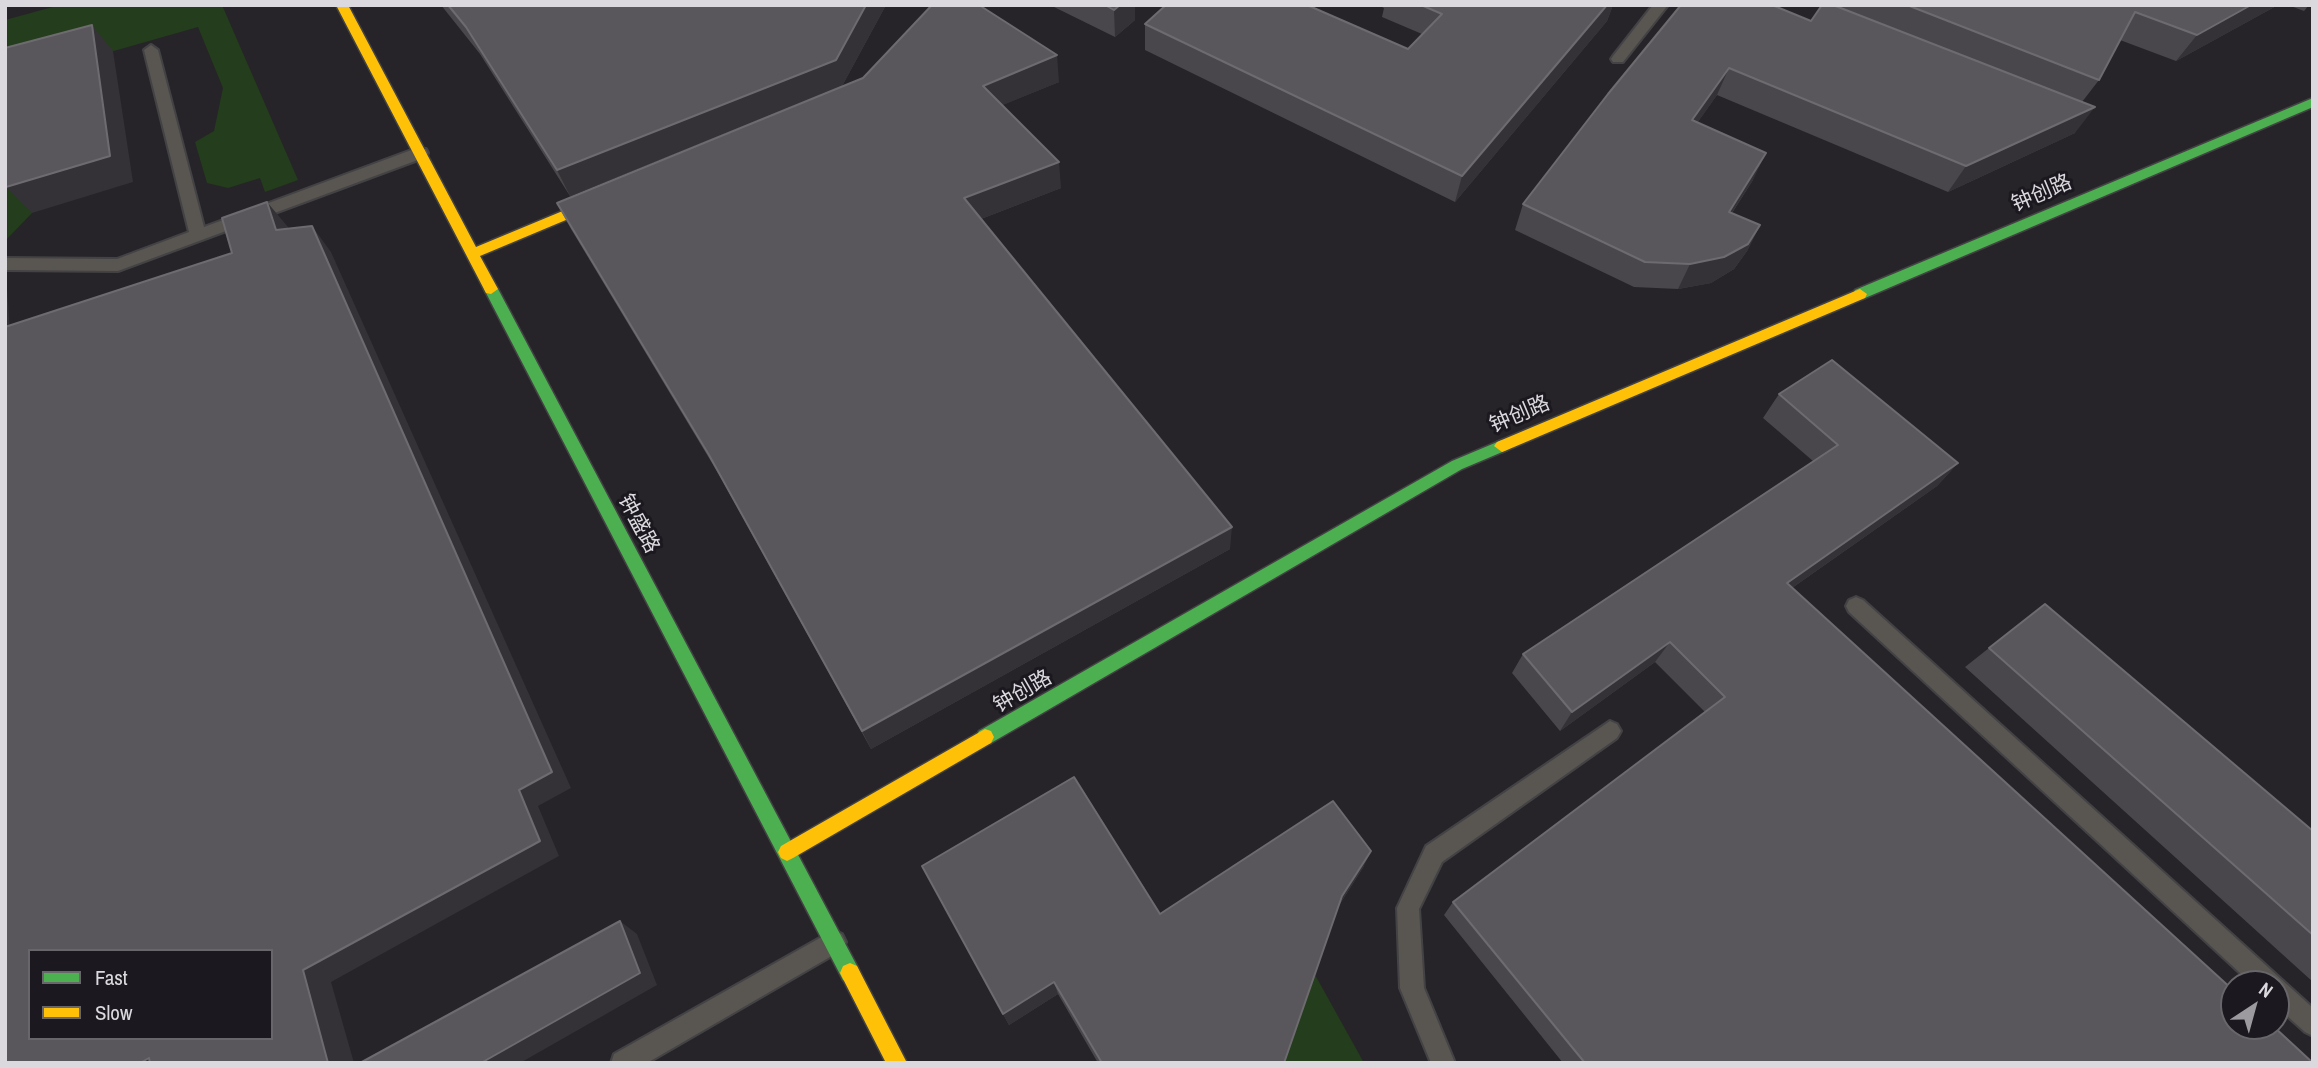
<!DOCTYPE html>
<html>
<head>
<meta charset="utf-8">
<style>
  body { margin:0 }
  #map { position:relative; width:2318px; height:1068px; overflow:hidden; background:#262428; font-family:"Archivo Narrow",sans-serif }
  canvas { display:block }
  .frame { position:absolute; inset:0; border:7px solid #dbd9de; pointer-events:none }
  .legend { position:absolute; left:28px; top:949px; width:245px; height:91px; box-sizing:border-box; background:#1b191f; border:2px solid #68666b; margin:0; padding:9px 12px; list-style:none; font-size:21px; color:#dbd9de }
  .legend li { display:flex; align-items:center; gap:14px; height:35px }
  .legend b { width:35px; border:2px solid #68666b }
  .north { position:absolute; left:2220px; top:970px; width:70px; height:70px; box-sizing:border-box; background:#1b191f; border:2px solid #68666b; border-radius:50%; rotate:36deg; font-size:19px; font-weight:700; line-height:28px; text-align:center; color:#dbd9de }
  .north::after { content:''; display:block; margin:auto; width:24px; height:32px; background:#9c9a9e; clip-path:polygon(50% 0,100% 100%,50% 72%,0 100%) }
</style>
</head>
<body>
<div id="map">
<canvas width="2318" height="1068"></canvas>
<div class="frame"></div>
<ul class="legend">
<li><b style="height:9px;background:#4caf50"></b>Fast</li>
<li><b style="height:9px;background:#ffc107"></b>Slow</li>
</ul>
<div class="north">N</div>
</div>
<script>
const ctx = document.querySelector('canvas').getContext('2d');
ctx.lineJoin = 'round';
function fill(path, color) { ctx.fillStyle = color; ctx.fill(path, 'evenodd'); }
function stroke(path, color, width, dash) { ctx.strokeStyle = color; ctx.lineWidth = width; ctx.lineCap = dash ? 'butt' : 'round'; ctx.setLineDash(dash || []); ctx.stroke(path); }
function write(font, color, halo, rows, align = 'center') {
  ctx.font = font + ' "Archivo Narrow","Noto Sans SC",sans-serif'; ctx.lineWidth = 6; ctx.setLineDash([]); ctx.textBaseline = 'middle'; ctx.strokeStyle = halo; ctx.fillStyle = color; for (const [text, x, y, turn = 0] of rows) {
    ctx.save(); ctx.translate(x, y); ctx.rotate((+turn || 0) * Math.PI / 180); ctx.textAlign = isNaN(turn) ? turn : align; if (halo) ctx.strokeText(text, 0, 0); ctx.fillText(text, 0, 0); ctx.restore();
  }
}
fill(new Path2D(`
  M 60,5 L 222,5 L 298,180 L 265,192 L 260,178 L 228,188 L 207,183 L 195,142 L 214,131 L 223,88 L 198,27 L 19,78 L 32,213 L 5,241 L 5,20 Z
  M 1314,973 L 1364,1063 L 1238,1063 Z`), '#243d1c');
const lane = new Path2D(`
  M 1653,5 L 1668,5 L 1623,62 L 1613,62 L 1611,59 L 1613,56 Z
  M 151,45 L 158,50 L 204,227 L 414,149 L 426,149 L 428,153 L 426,157 L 118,271 L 5,270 L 5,258 L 117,259 L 189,232 L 144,50 Z
  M 1856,597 L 1863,600 L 2313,1008 L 2313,1036 L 2305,1032 L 2276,1006 L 2276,984 L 2252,984 L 1849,612 L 1846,606 L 1849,600 Z
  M 1610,721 L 1617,724 L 1621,731 L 1617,738 L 1442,862 L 1419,909 L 1424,988 L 1455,1063 L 1431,1063 L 1400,988 L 1397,908 L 1426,846 Z
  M 834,930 L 842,934 L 846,942 L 842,950 L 647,1063 L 611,1063 L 614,1054 Z`);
const fast = new Path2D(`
  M 2313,98 L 2313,107 L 1865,298 L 1860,299 L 1853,294 L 1855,290 Z
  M 491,284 L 498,289 L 857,966 L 860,973 L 857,980 L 850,983 L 843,980 L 484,289 Z
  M 1502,440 L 1510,446 L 1507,450 L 1462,469 L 991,743 L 985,745 L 979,743 L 976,737 L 979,731 L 1452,461 Z`);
const slow = new Path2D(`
  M 336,5 L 348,5 L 476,247 L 606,193 L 616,193 L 616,199 L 480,256 L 498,289 L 491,294 L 486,293 Z
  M 1860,289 L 1867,294 L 1865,298 L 1507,450 L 1502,452 L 1494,446 L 1497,442 Z
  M 985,729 L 991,731 L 994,737 L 991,743 L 793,858 L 787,861 L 781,858 L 778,852 L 781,846 Z
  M 850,963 L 857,966 L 907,1063 L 886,1063 L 840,973 L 843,966 Z`);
stroke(lane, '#434244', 4);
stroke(fast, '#434244', 3);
stroke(slow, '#434244', 3);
fill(lane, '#595550');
fill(fast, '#4caf50');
fill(slow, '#ffc107');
fill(new Path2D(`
  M 441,5 L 886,5 L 842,86 L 570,196 L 480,54 Z
  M 1050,5 L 1135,5 L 1135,20 L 1115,37 Z
  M 1378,5 L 1613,5 L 1607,21 L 1455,202 L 1145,50 L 1145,24 L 1408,49 L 1422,34 L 1382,17 L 1384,8 Z
  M 1822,5 L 2278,5 L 2176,61 L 2120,40 L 2099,80 L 2082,102 L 2075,133 L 1948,192 L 1717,95 L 1697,123 L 1753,180 L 1732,213 L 1760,225 L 1747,251 L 1734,269 L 1711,283 L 1678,289 L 1634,287 L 1515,230 L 1523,204 L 1608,94 L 1811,21 Z
  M 2288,5 L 2309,5 L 2304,11 Z
  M 863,78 L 1059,82 L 1002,105 L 1061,188 L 981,219 L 1230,549 L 871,749 L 721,478 L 571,229 L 557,203 Z
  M 1779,394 L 1958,463 L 1937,486 L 1792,588 L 2313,1063 L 1563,1063 L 1444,915 L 1453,902 L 1705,712 L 1655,662 L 1560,731 L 1512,673 L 1523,654 L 1813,461 L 1763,418 Z
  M 1989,648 L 2313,831 L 2313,982 L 1965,667 Z
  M 922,866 L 1160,914 L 1364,866 L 1338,907 L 1284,1063 L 1098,1063 L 1058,994 L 1009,1025 Z`), '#49474b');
fill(new Path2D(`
  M 866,5 L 886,5 L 842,86 L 570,196 L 557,170 Z
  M 1120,5 L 1135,5 L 1135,20 L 1115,37 L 1114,10 Z
  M 1607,5 L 1613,5 L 1607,21 L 1455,202 L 1462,176 Z
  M 2251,5 L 2278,5 L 2176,61 L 2197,35 Z
  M 92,25 L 113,51 L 133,182 L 32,213 L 6,187 Z
  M 1057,55 L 1059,82 L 986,112 L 983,86 Z
  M 1729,68 L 1717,95 L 1680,147 L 1692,120 Z
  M 2095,107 L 2075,133 L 1948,192 L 1966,166 Z
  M 1766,153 L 1753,180 L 1716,237 L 1729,212 Z
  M 1059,162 L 1061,188 L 968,224 L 964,198 Z
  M 267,202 L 288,227 L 296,255 L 276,230 Z
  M 1760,225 L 1747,251 L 1734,269 L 1711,283 L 1678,289 L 1690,264 Z
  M 312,226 L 331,252 L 571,788 L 538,806 L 559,856 L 331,982 L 354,1063 L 328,1063 L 303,970 Z
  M 5,287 L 7,289 L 12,359 L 5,353 Z
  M 1958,463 L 1937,486 L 1769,604 L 1787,583 Z
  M 1232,527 L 1230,549 L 871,749 L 862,731 Z
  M 1670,642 L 1655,662 L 1560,731 L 1572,712 Z
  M 1371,851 L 1364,866 L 1336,910 L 1342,896 Z
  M 620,921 L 637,934 L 657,985 L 520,1063 L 481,1063 Z
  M 1054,982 L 1058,994 L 1009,1025 L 1003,1014 Z
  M 149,1058 L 168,1063 L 140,1063 Z`), '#343236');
const building = new Path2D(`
  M 448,5 L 866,5 L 836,60 L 557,170 L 466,27 Z
  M 932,5 L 979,5 L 1057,55 L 983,86 L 1059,162 L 964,198 L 1232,527 L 862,731 L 709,455 L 557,203 L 863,78 Z
  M 1105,5 L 1120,5 L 1114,10 Z
  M 1166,5 L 1307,5 L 1408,49 L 1442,14 L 1421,5 L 1607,5 L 1462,176 L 1145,24 Z
  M 1681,5 L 1772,5 L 1811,21 L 1822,5 L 1833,5 L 2095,107 L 1966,166 L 1729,68 L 1692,120 L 1766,153 L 1729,212 L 1760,225 L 1748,244 L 1724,257 L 1690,264 L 1645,262 L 1523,204 L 1608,94 Z
  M 1907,5 L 2251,5 L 2197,35 L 2135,12 L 2099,80 Z
  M 92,25 L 110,156 L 6,187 L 5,48 Z
  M 267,202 L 276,230 L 312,226 L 552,772 L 519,790 L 540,841 L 303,970 L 328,1063 L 150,1063 L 149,1058 L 140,1063 L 5,1063 L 5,327 L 232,253 L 222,218 ZM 30,951 L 271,951 L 271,1038 L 30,1038 Z
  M 1832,360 L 1958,463 L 1787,583 L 2234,991 L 2234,1026 L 2273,1026 L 2313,1063 L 1585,1063 L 1453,902 L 1725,697 L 1670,642 L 1572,712 L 1523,654 L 1838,445 L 1779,394 Z
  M 2045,604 L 2313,831 L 2313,935 L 1989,648 Z
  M 1074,777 L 1160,914 L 1333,801 L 1371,851 L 1342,896 L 1284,1063 L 1102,1063 L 1054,982 L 1003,1014 L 922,866 Z
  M 620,921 L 640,973 L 481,1063 L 360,1063 Z`);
fill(building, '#59575b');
stroke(building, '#6d6b6f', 2);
write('21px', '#dbd9de', '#1b191f', [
  ["钟创路",2042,194,-23],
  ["钟创路",1520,415,-23],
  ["钟盛路",638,524,62],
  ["钟创路",1023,692,-30]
]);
</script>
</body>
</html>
